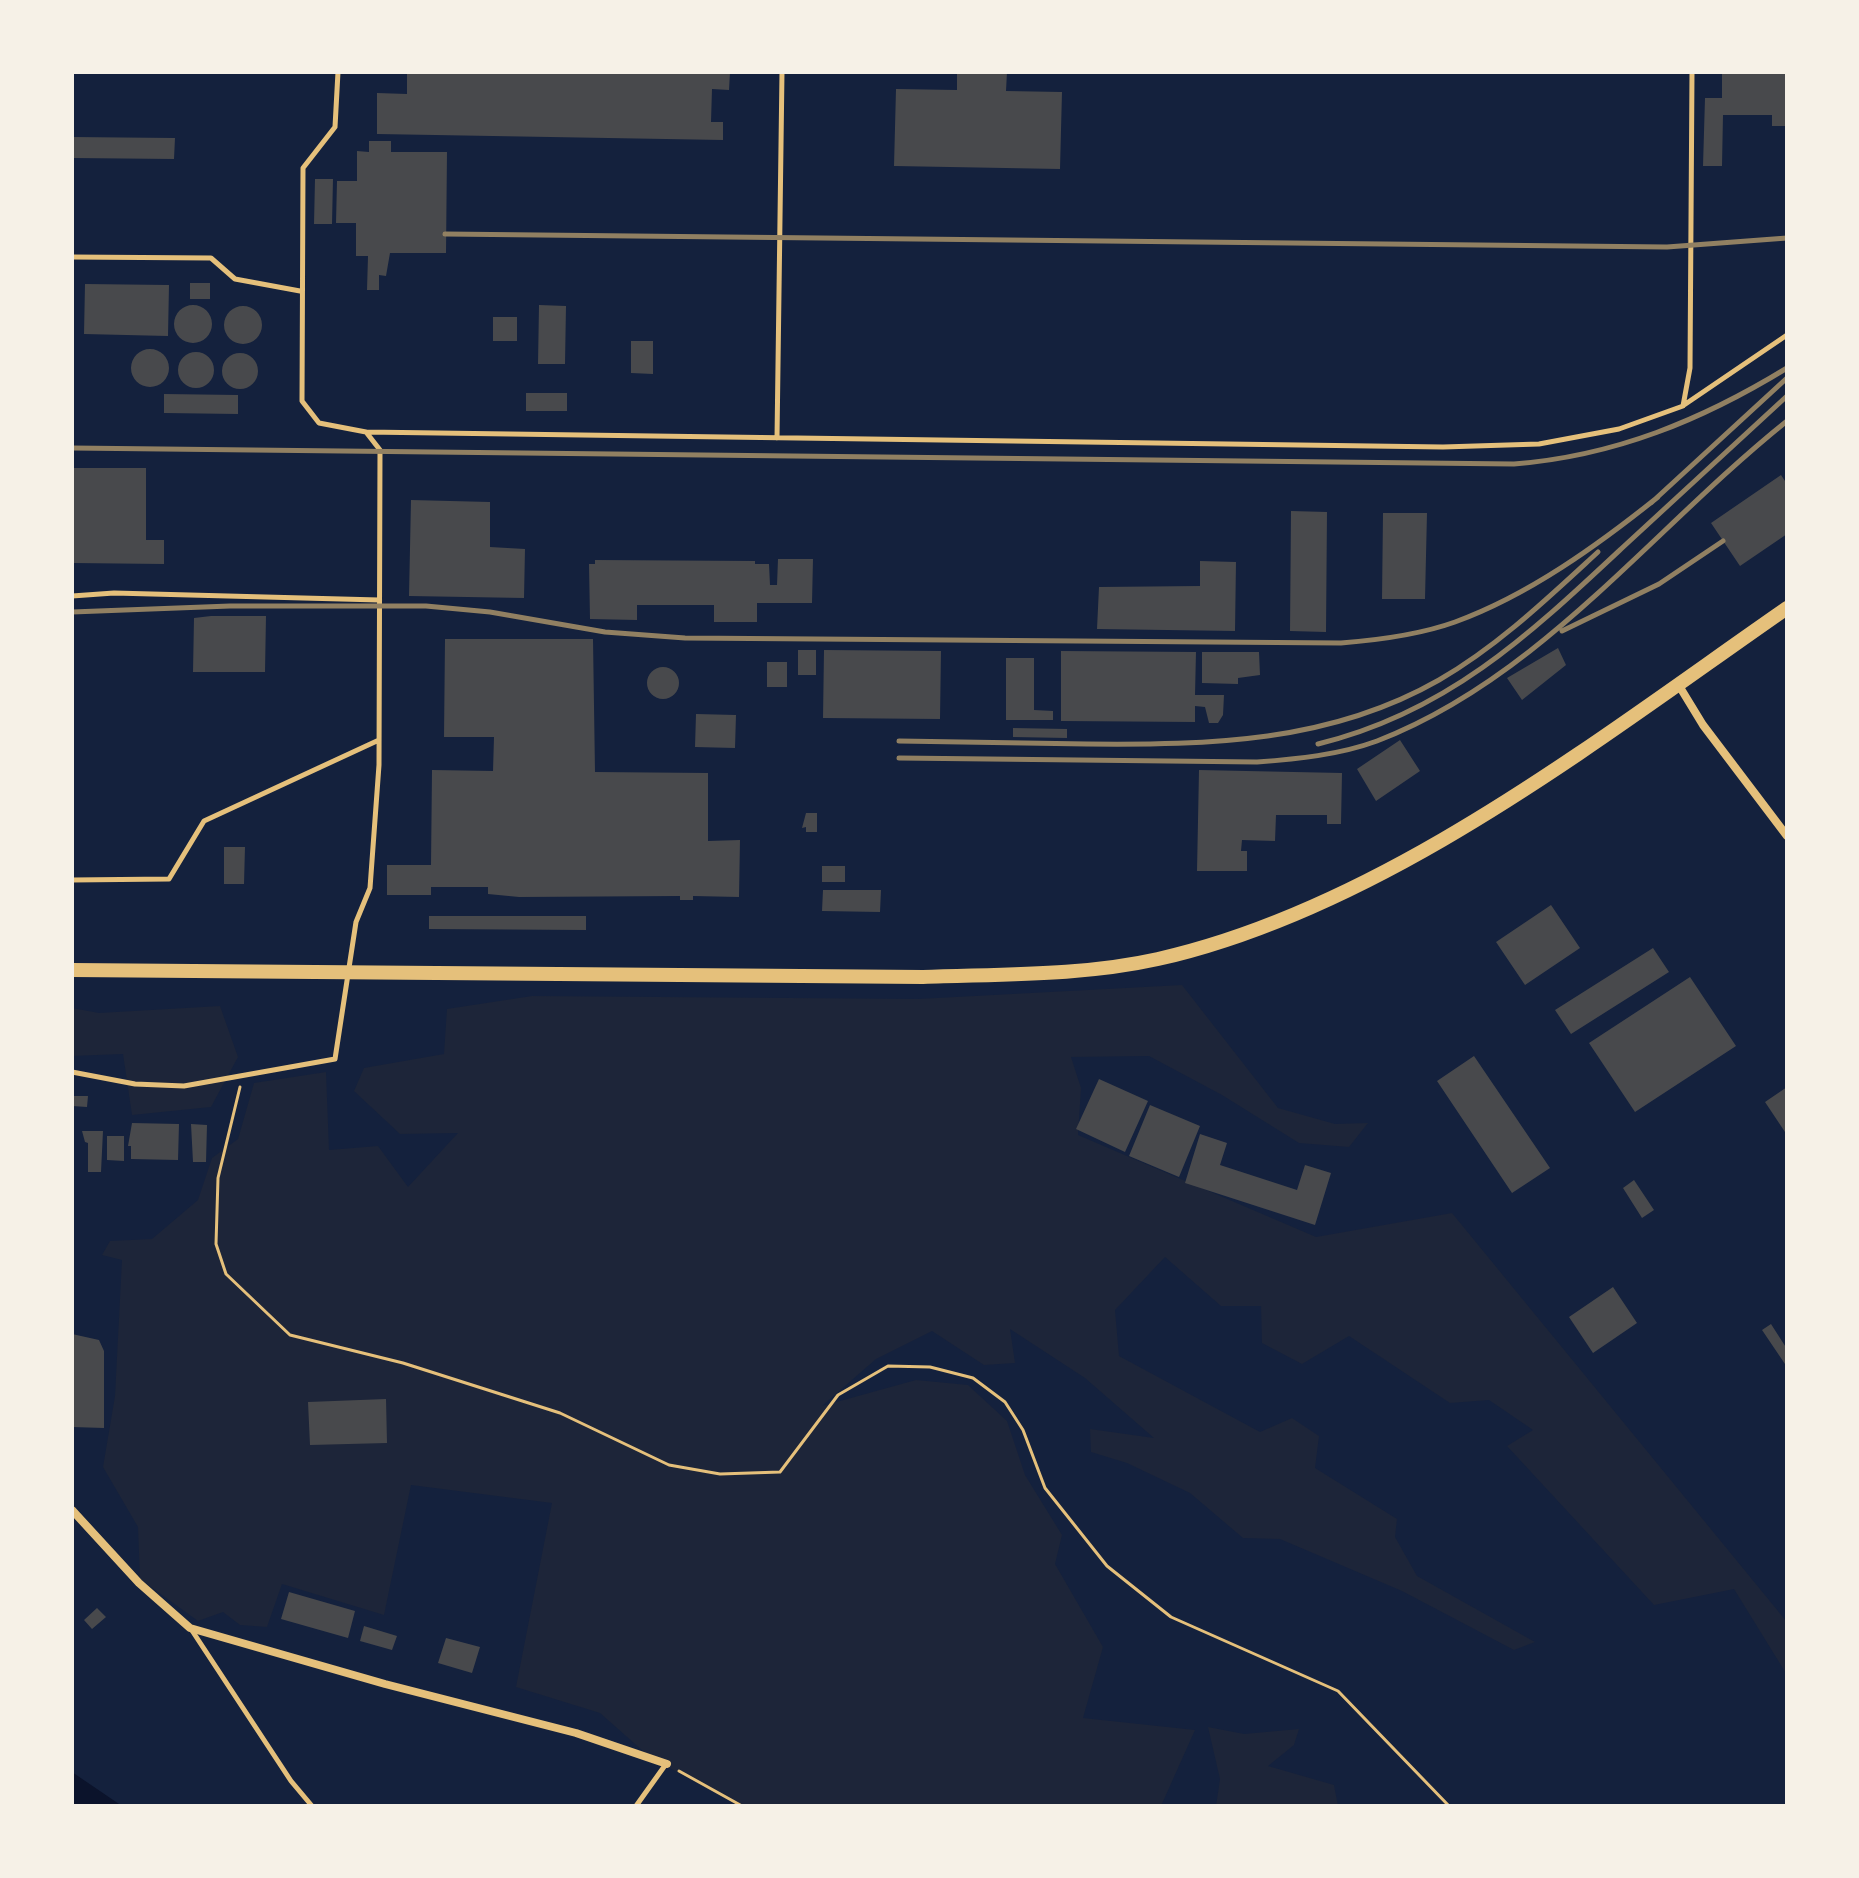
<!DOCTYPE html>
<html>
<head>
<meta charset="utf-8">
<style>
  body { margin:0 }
  #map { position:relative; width:1859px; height:1878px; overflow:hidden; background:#14213d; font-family:"Playfair Display",serif }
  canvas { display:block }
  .frame { position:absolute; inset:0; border:74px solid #f6f1e7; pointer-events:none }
</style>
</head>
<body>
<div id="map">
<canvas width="1859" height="1878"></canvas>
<div class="frame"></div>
</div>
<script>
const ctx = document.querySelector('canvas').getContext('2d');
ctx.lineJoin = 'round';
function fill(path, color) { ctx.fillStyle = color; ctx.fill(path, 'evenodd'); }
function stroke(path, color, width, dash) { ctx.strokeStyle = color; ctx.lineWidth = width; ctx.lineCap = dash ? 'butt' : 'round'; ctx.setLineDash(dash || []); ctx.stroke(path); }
fill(new Path2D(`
  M 1182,985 L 1278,1108 L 1335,1124 L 1368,1123 L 1349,1147 L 1299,1143 L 1222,1095 L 1149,1056 L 1071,1057 L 1081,1088 L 1078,1135 L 1316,1237 L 1452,1213 L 1787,1622 L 1787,1675 L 1734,1589 L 1654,1605 L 1507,1446 L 1533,1430 L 1489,1400 L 1450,1403 L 1349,1336 L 1302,1364 L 1262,1343 L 1261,1306 L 1221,1306 L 1165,1257 L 1115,1310 L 1119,1356 L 1260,1432 L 1292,1418 L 1319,1436 L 1315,1468 L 1397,1519 L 1395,1537 L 1417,1576 L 1535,1642 L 1514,1650 L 1402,1591 L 1280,1539 L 1243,1538 L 1190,1493 L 1127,1463 L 1091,1452 L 1090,1429 L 1154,1438 L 1085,1378 L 1010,1329 L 1015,1363 L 984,1365 L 932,1331 L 876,1359 L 822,1406 L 916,1380 L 968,1385 L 1007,1421 L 1025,1475 L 1062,1535 L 1055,1564 L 1103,1647 L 1083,1718 L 1195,1730 L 1161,1806 L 743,1806 L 652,1759 L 600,1713 L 516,1687 L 552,1503 L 411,1485 L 384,1615 L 282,1584 L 267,1627 L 240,1625 L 223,1612 L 198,1621 L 140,1579 L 138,1527 L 103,1467 L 115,1396 L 122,1260 L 102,1255 L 110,1241 L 152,1239 L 198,1200 L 212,1158 L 238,1139 L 254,1083 L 326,1072 L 329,1150 L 378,1146 L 408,1187 L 458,1133 L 400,1134 L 354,1091 L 364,1068 L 444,1054 L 447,1009 L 532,996 L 918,999 Z
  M 220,1006 L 238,1057 L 211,1107 L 132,1115 L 123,1054 L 72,1056 L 72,1008 L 99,1013 Z
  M 1208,1727 L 1244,1734 L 1299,1729 L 1294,1745 L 1268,1766 L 1334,1785 L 1338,1806 L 1216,1806 L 1220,1779 Z`), '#1d2539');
fill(new Path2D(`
  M 72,1772 L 122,1806 L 72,1806 Z`), '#0b132b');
fill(new Path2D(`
  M 407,72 L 730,72 L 729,90 L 712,89 L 711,122 L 723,122 L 723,140 L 377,134 L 377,93 L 407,94 Z
  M 957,72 L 1007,72 L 1006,91 L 1062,92 L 1060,169 L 894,166 L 896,89 L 957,90 Z
  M 1722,72 L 1787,72 L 1787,126 L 1772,126 L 1772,115 L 1723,115 L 1722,166 L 1703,166 L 1705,98 L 1722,98 Z
  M 72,137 L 175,138 L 174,159 L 72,158 Z
  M 369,141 L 391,141 L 391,152 L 447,152 L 446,253 L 390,253 L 386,276 L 379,275 L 379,290 L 367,290 L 368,256 L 356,256 L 356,223 L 336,223 L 337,181 L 357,181 L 357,151 L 369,152 Z
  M 315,179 L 333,179 L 332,224 L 314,224 Z
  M 190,283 L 210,283 L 210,299 L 190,299 Z
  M 85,284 L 169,285 L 168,336 L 84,334 Z
  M 539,305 L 566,306 L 565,364 L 538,364 Z
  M174 324a19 19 0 1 1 38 0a19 19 0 1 1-38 0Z
  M224 325a19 19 0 1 1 38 0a19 19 0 1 1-38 0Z
  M 493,317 L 517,317 L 517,341 L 493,341 Z
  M 631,341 L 653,341 L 653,374 L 631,373 Z
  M131 368a19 19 0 1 1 38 0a19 19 0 1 1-38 0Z
  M178 370a18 18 0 1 1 36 0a18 18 0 1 1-36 0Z
  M222 371a18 18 0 1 1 36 0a18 18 0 1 1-36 0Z
  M 526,393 L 567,393 L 567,411 L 526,411 Z
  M 164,394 L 238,395 L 238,414 L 164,413 Z
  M 72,468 L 146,468 L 146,540 L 164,540 L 164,564 L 72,563 Z
  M 1781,475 L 1787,484 L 1787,534 L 1740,566 L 1711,523 Z
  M 411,500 L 490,502 L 490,547 L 525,549 L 524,598 L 409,596 Z
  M 1291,511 L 1327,512 L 1326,632 L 1290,631 Z
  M 1383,513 L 1427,513 L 1425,599 L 1382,599 Z
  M 778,559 L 813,559 L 812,603 L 757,603 L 757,622 L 714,622 L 714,605 L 637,605 L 637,620 L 590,619 L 589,564 L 595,564 L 595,560 L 755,561 L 755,564 L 769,564 L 770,585 L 777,585 Z
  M 1200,561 L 1236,562 L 1235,631 L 1097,629 L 1099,587 L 1200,586 Z
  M 211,616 L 266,616 L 265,672 L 193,672 L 194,618 Z
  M 445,639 L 593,639 L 595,772 L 708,773 L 708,841 L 740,840 L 739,897 L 693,896 L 693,900 L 680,900 L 680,896 L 519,897 L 488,894 L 488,887 L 431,887 L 431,895 L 387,895 L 387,865 L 431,865 L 432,770 L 493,771 L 494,737 L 444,737 Z
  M 1558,648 L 1566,665 L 1522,700 L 1507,678 Z
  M 798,650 L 816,650 L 816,675 L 798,675 Z
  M 824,650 L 941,651 L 940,719 L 823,718 Z
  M 1061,651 L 1196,652 L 1195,695 L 1224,695 L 1223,715 L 1218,723 L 1209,723 L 1205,707 L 1195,706 L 1195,722 L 1061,721 Z
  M 1202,652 L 1259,652 L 1260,675 L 1238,678 L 1238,684 L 1202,683 Z
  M 1006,658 L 1034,658 L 1034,710 L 1053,711 L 1053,720 L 1006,720 Z
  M 767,662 L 787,662 L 787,687 L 767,687 Z
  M647 683a16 16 0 1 1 32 0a16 16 0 1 1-32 0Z
  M 696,714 L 736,715 L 735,748 L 695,747 Z
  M 1013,728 L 1067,729 L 1067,738 L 1013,737 Z
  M 1400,740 L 1420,771 L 1376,801 L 1357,769 Z
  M 1199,770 L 1342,773 L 1341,824 L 1327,824 L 1327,815 L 1276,815 L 1275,841 L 1242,840 L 1241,851 L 1247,851 L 1247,871 L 1197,871 Z
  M 806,813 L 817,813 L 817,832 L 806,832 L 806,827 L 802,828 Z
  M 224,847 L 245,847 L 244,884 L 224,884 Z
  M 822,866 L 845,866 L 845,882 L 822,882 Z
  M 823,890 L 881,890 L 880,912 L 822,911 Z
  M 1551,905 L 1580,948 L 1525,985 L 1496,942 Z
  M 429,916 L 586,916 L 586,930 L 429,929 Z
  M 1653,948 L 1669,972 L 1571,1034 L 1555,1010 Z
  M 1690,977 L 1736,1046 L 1635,1112 L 1589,1043 Z
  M 1474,1056 L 1550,1168 L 1512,1193 L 1437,1081 Z
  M 1099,1079 L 1148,1101 L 1125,1152 L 1076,1129 Z
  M 1787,1087 L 1787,1135 L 1765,1102 Z
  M 72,1096 L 88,1096 L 87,1107 L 72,1106 Z
  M 1150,1105 L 1200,1126 L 1179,1177 L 1129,1156 Z
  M 132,1123 L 179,1124 L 178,1160 L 131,1159 L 131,1146 L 128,1146 Z
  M 191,1124 L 207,1125 L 206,1162 L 193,1162 Z
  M 82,1131 L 103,1131 L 101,1172 L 88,1172 L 88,1143 L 85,1142 Z
  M 1200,1134 L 1227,1143 L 1220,1165 L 1297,1190 L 1305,1165 L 1331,1173 L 1315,1225 L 1185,1183 Z
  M 107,1136 L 124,1136 L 124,1161 L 107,1160 Z
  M 1634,1180 L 1654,1210 L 1642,1218 L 1623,1188 Z
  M 1613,1287 L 1637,1323 L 1593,1353 L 1569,1317 Z
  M 1771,1324 L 1787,1349 L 1787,1367 L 1762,1330 Z
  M 72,1334 L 99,1340 L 104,1351 L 104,1428 L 72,1427 Z
  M 386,1399 L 387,1443 L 310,1445 L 308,1402 Z
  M 289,1592 L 355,1611 L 348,1638 L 281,1619 Z
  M 97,1608 L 106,1617 L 92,1629 L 84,1620 Z
  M 364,1626 L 397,1636 L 392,1650 L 360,1641 Z
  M 446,1638 L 480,1647 L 472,1673 L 438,1663 Z`), '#48494c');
stroke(new Path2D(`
  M 240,1087 L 218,1178 L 216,1244 L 226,1274 L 290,1335 L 403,1363 L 560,1413 L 669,1465 L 720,1474 L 780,1472 L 838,1395 L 888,1366 L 930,1367 L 973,1378 L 1005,1402 L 1023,1430 L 1045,1488 L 1107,1566 L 1171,1617 L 1338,1691 L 1449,1806
  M 679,1771 L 742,1806`), '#e5c07b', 3);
stroke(new Path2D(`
  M 72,257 L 211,258 L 235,279 L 300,291
  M 1684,405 L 1787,335
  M 366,432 L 1443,447 L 1539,444 L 1619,429 L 1683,406 L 1690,368 L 1692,72
  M 777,438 L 782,72
  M 72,596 L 114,593 L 379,600
  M 72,880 L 169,879 L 204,821 L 379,740
  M 72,1072 L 135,1084 L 184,1086 L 335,1059 L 356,922 L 370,888 L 379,765 L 380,450 L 366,432 L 319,423 L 302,401 L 303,168 L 335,127 L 338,72
  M 191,1629 L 291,1781 L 312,1806
  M 636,1806 L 666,1764`), '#e5c07b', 5);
stroke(new Path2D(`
  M 1678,684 L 1703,725 L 1787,836
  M 72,1510 L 139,1583 L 190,1628 L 385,1684 L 576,1733 L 667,1764`), '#e5c07b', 8);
stroke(new Path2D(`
  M 72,970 L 923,977 C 1001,974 1082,976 1158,959 C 1384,908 1598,739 1787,608`), '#e5c07b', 14);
stroke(new Path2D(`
  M 445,234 L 1667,247 L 1787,238
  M 72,448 L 1514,464 C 1615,456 1702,420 1787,368
  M 1651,503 L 1787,378
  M 72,612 L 230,606 L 426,606 L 490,612 L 605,632 L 685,638 L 1341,643 C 1379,640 1419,635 1455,622 C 1529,595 1598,545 1658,497
  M 1562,631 L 1659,584 L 1723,541
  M 899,741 C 962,742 1024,743 1087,744 C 1209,745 1329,743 1439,680 C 1498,646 1548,598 1598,552
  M 1318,744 C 1446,713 1528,636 1621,549 C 1677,498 1732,447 1787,396
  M 899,758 L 1257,762 C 1297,759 1339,755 1377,741 C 1541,678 1653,528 1787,421`), '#918062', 5);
</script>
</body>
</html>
